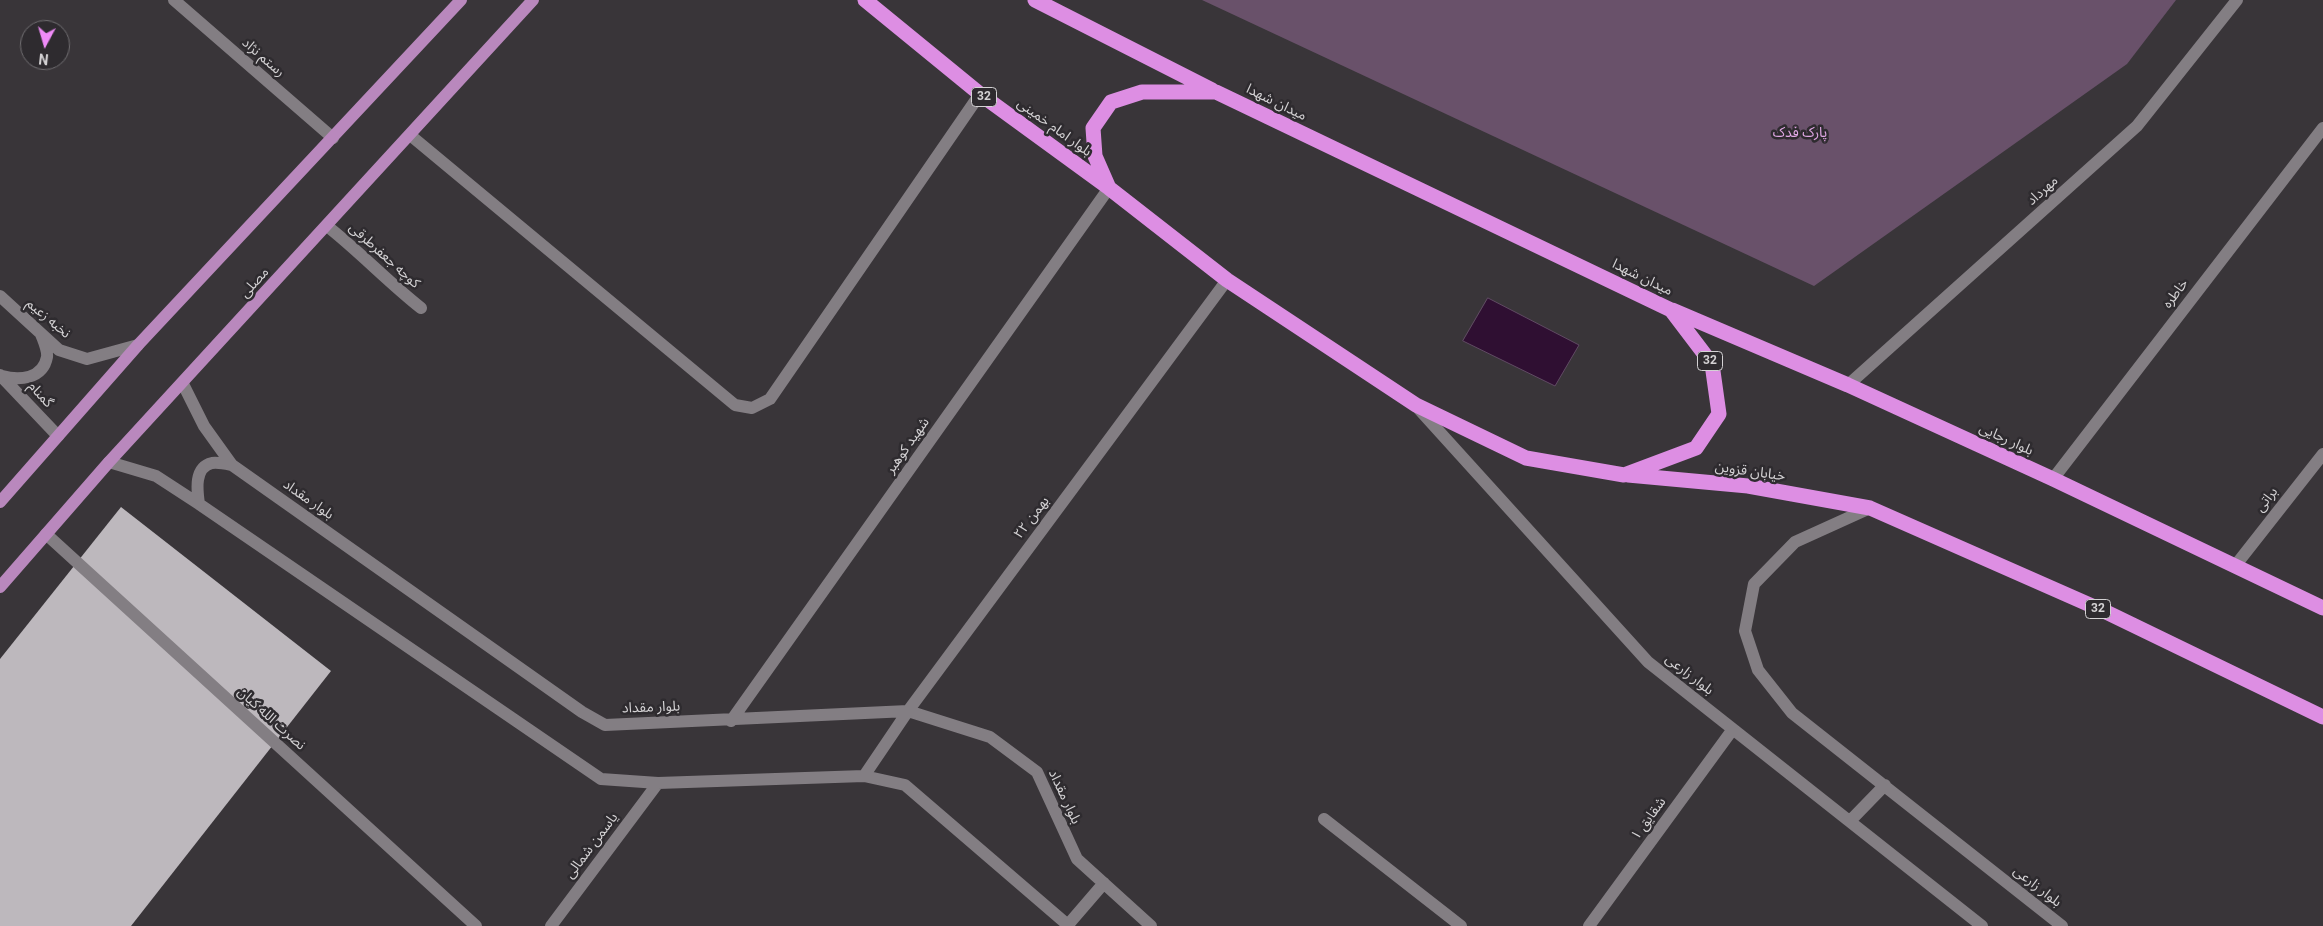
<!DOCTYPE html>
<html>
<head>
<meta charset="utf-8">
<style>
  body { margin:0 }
  #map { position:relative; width:2323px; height:926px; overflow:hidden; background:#393539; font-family:Roboto,sans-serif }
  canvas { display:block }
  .north { position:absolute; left:20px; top:20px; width:50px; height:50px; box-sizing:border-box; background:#2e2b2f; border:1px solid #706e71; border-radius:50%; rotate:186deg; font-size:14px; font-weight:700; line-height:20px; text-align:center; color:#d4d2d4 }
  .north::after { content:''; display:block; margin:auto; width:18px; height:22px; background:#ef8bf7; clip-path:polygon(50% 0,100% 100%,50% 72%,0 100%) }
</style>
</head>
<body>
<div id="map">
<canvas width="2323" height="926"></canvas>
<div class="north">N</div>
</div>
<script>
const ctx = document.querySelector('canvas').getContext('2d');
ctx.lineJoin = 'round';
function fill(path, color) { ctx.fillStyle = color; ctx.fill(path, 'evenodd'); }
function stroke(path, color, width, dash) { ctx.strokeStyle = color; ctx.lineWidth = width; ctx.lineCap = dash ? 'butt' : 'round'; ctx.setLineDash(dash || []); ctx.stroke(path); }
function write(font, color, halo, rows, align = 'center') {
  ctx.font = font + ' Roboto,"Noto Sans Arabic",sans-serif'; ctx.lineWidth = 5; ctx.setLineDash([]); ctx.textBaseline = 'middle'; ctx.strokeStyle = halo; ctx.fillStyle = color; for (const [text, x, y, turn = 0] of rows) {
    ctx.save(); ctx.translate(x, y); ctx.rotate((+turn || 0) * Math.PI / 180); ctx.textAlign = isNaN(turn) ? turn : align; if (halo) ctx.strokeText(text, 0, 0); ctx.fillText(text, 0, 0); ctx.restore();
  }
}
fill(new Path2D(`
  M 1202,0 L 2176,0 L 2127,64 L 1814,286 Z`), '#69516a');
const water = new Path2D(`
  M 1488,298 L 1579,345 L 1555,386 L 1463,341 Z`);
fill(water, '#2f0f32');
stroke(water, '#604a63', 1);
fill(new Path2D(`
  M 121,507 L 331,671 L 131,926 L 0,926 L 0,659 Z`), '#bdb8bd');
stroke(new Path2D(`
  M 174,0 L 333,138
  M 410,135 L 735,405 L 752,408 L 770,399 L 980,94
  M 327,226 C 360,252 388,282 421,308
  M 0,296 L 59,350 L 87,359 L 138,345
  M 0,375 L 58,436
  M 2,376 C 19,381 43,379 47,357 C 48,350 43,340 41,334
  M 183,384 L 204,426 L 232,465 L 582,712 L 605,725 L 908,711 L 990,737 L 1037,772 L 1077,859 L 1151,926
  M 1848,385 L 2137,126 L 2237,0
  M 1417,407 L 1648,662 L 1982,926
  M 109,462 L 156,476 L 199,504 L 601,779 L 658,783 L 864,776 L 905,785 L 1069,926
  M 2053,479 L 2323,128
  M 199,504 C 197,490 194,467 212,463 C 218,462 227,464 232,465
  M 1870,508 L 1795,542 L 1754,584 L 1745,631 L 1758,670 L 1792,713 L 2062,926
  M 46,534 L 476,926
  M 2235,566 L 2323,454
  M 731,721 L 1109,188
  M 864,776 L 908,711 L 1227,280
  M 1324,819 L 1461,926
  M 1850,821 L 1885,785
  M 551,926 L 658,783
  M 1067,926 L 1104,883
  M 1589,926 L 1733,729`), '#837e83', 12);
stroke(new Path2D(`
  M 0,502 L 138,345 L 461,0
  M 0,587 L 109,462 L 533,0`), '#b988bd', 12);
stroke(new Path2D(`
  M 865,0 L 980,94 L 1109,188 L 1227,280 L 1416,405 L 1526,458 L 1624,475 L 1696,448 L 1719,414 L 1712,364 L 1671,310 L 1216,92 L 1142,92 L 1111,102 L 1093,128 L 1095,156 L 1109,188
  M 1035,0 L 1212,90
  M 1672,310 L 1848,385 L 2053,479 L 2323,608
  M 1628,475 L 1748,486 L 1870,508 L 2106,612 L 2323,717`), '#dd8ee3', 15);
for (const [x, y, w] of [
  [984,97,25],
  [1710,361,25],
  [2098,609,25]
]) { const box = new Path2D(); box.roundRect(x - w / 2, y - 9.5, w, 19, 4); ctx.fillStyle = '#2e2b2f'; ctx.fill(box); stroke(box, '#d4d2d4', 1); }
write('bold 12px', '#d4d2d4', null, [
  ["32",984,97],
  ["32",1710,361],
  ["32",2098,609]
]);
write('14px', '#d4d2d4', '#2e2b2f', [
  ["رستم نژاد",263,58,41],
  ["میدان شهدا",1276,103,26],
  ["بلوار امام خمینی",1054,128,36],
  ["مهرداد",2043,191,-42],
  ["کوچه جعفرطرقی",384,256,42],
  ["میدان شهدا",1642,278,26],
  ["مصلی",255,283,-48],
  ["خاطره",2176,294,-53],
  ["نخبه زعیم",48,319,40],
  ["گمنام",40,395,47],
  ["بلوار رجایی",2006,440,25],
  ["شهید کوهبر",908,446,-55],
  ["خیابان قزوین",1750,472,8],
  ["بلوار مقداد",308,500,35],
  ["براتی",2267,500,-52],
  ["۲۲ بهمن",1032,518,-53],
  ["بلوار زارعی",1689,675,38],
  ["بلوار مقداد",651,708,-2],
  ["نصرت الله کیان",271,719,42],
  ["بلوار مقداد",1064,797,65],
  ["شقایق ۱",1649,819,-54],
  ["یاسمن شمالی",592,846,-53],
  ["بلوار زارعی",2037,887,38]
]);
write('14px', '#e0a7e4', '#2e2b2f', [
  ["پارک فدک",1800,133]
]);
</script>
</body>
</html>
